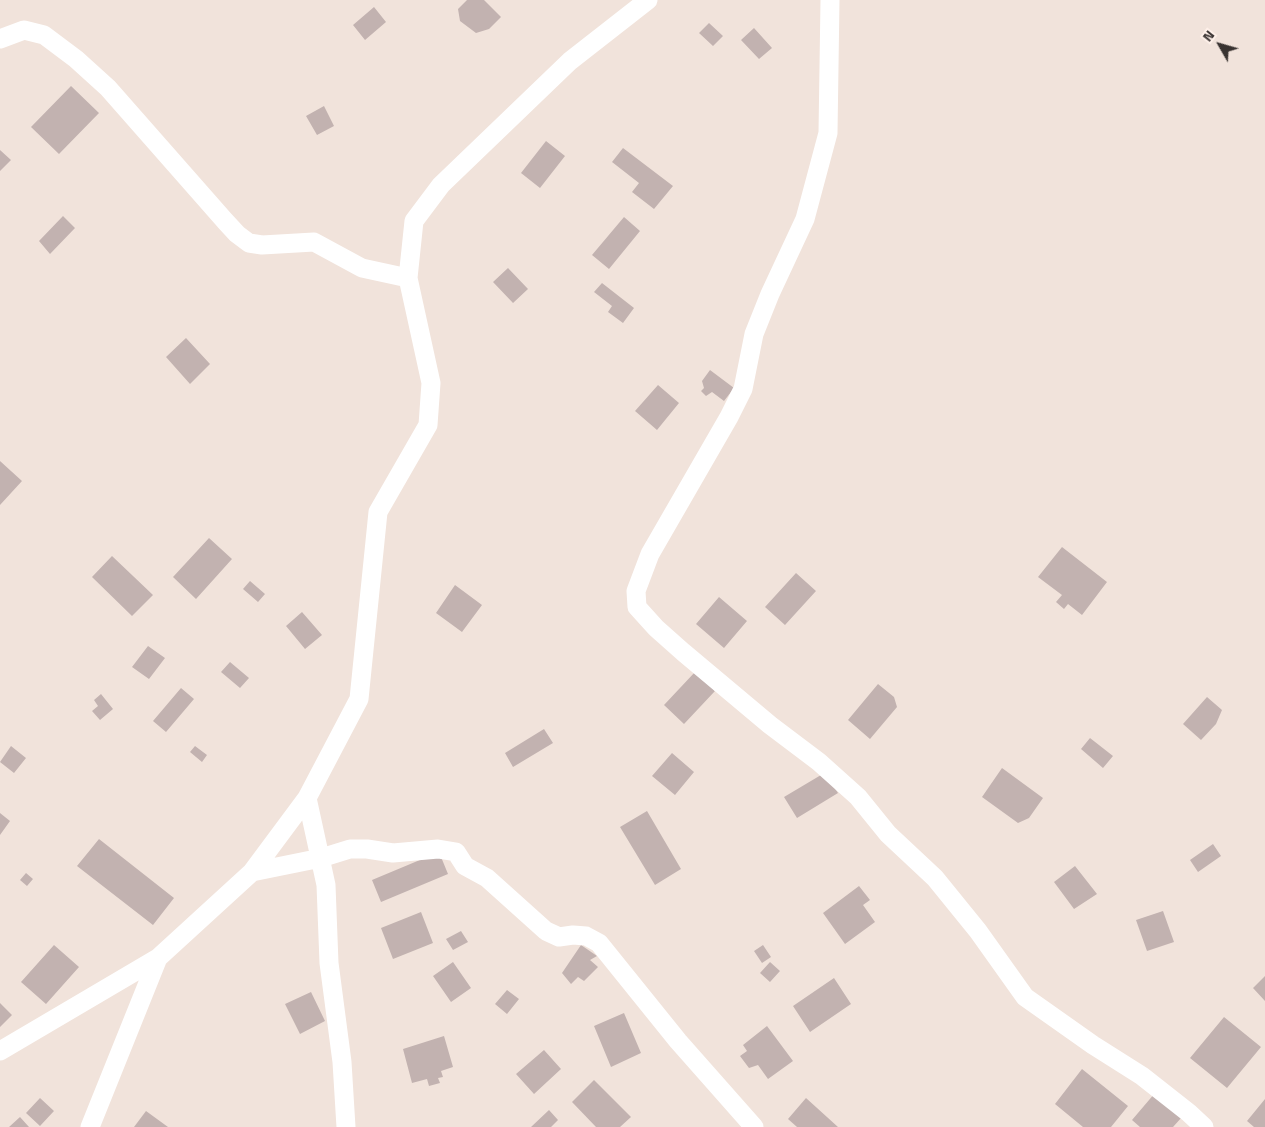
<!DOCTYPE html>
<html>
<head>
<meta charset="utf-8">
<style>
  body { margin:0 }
  #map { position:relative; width:1265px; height:1127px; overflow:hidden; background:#f1e3db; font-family:"Titillium Web",sans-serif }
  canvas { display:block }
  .north { position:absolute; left:1195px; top:20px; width:50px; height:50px; -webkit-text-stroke:4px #fef0e9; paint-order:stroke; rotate:308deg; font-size:14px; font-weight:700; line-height:20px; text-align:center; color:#393331 }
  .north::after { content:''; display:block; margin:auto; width:18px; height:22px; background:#393331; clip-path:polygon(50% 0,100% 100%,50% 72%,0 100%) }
</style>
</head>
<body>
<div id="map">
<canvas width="1265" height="1127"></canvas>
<div class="north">N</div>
</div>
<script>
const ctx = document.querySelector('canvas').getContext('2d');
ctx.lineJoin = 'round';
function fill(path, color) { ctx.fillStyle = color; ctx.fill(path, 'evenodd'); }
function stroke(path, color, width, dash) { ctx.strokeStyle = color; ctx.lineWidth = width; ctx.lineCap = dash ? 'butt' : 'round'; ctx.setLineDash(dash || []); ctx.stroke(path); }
fill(new Path2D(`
  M 467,0 L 484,0 L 501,17 L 489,29 L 476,33 L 460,21 L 458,9 Z
  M 374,7 L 386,22 L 365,40 L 353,25 Z
  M 709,23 L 723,36 L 713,46 L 699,33 Z
  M 754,28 L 772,48 L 759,59 L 741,40 Z
  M 71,86 L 99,113 L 59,154 L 31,127 Z
  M 324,106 L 334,126 L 317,135 L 306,116 Z
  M 546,141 L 565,156 L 540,188 L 521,173 Z
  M 623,148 L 673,186 L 654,209 L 632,192 L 639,183 L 612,162 Z
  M 0,150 L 11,160 L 0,171 Z
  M 63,216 L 75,228 L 50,254 L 39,241 Z
  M 624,217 L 640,231 L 609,269 L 592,255 Z
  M 508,268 L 528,289 L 513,303 L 493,282 Z
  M 602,283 L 634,308 L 623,323 L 608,312 L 612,306 L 594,292 Z
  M 186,338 L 210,364 L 190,384 L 166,357 Z
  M 710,370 L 734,388 L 724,401 L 712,392 L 706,396 L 701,391 L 704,388 L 702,381 Z
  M 658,385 L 679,403 L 657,430 L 635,411 Z
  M 0,461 L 22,481 L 0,505 Z
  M 209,538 L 232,559 L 196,599 L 173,577 Z
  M 1062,547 L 1107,582 L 1082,615 L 1068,604 L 1064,609 L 1056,602 L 1062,595 L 1038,577 Z
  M 112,556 L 153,595 L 132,616 L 92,577 Z
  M 796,573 L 816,591 L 785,625 L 765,607 Z
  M 250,581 L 265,594 L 258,602 L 243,589 Z
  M 455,585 L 482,605 L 462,632 L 436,613 Z
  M 719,597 L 747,621 L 724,648 L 696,624 Z
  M 302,612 L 322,635 L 305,649 L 286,626 Z
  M 148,646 L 165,658 L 149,679 L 132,667 Z
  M 230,662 L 249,678 L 240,688 L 221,672 Z
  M 695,672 L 715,691 L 684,724 L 664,705 Z
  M 878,684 L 894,697 L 897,707 L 870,739 L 848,720 Z
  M 181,688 L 194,699 L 166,732 L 153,721 Z
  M 101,694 L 113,709 L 100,720 L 92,711 L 98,706 L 94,700 Z
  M 1207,697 L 1222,710 L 1216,724 L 1201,740 L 1183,724 Z
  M 544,729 L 553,743 L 513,767 L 505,753 Z
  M 1090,738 L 1113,756 L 1103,768 L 1081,749 Z
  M 11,746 L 26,758 L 14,773 L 0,762 Z
  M 195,746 L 207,755 L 202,762 L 190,752 Z
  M 672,753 L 694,772 L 675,795 L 652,776 Z
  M 1002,768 L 1043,798 L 1029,818 L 1018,823 L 982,797 Z
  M 821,775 L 830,781 L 838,793 L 797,818 L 784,797 Z
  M 647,811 L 681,869 L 655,885 L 620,827 Z
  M 0,813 L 10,821 L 0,835 Z
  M 99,839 L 174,898 L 153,925 L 77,866 Z
  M 1213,844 L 1221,856 L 1198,872 L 1190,860 Z
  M 439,852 L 448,874 L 381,902 L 372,880 Z
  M 1075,866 L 1097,894 L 1074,909 L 1054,882 Z
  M 26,873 L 33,879 L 27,886 L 20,880 Z
  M 859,886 L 870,900 L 863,905 L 875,922 L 845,944 L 823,913 Z
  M 1163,911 L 1174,942 L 1147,951 L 1136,920 Z
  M 421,912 L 433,943 L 393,959 L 381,928 Z
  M 461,931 L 468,942 L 453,950 L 446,939 Z
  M 54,945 L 79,967 L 46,1004 L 21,982 Z
  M 581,945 L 597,956 L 590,960 L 598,967 L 584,981 L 578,977 L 571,984 L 562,973 Z
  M 763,945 L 771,957 L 762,963 L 754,951 Z
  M 453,962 L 471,988 L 451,1002 L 433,976 Z
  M 770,962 L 780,971 L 770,982 L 760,973 Z
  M 1265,976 L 1265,1001 L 1253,988 Z
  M 834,978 L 851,1004 L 810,1032 L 793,1006 Z
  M 507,990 L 519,999 L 507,1014 L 495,1004 Z
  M 311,992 L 325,1021 L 300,1034 L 285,1004 Z
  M 0,1003 L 12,1015 L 0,1027 Z
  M 624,1013 L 641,1053 L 611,1067 L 594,1026 Z
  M 1224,1017 L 1261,1047 L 1227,1088 L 1190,1058 Z
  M 767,1026 L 793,1061 L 768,1079 L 758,1065 L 749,1068 L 740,1056 L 747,1051 L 743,1045 Z
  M 444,1036 L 453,1067 L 441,1071 L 443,1077 L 438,1078 L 440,1083 L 429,1086 L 427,1079 L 412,1083 L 403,1049 Z
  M 544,1050 L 561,1069 L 534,1094 L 516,1074 Z
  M 1082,1069 L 1128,1106 L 1111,1127 L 1083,1127 L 1055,1104 Z
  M 594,1080 L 631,1117 L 620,1127 L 596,1127 L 572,1102 Z
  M 1155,1093 L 1182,1117 L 1173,1127 L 1140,1127 L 1132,1120 Z
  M 40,1098 L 54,1111 L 40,1126 L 26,1113 Z
  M 806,1098 L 838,1127 L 797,1127 L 788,1119 Z
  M 1265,1099 L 1265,1127 L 1254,1127 L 1247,1121 Z
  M 549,1110 L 558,1120 L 551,1127 L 531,1127 Z
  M 146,1111 L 168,1127 L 134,1127 Z
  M 20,1117 L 29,1127 L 9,1127 Z`), '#c2b2b0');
stroke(new Path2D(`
  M 830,0 L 828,133 L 805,219 L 770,294 L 754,334 L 743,389 L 729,417 L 650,554 L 636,591 L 637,607 L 656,628 L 683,652 L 770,725 L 819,762 L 858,797 L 888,834 L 935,878 L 978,931 L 1025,997 L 1093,1045 L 1142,1076 L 1189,1113 L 1204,1127
  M 0,39 L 24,30 L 44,35 L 76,59 L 108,88 L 225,221 L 237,234 L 249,243 L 262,245 L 314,242 L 362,268 L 408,278
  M 307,798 L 326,885 L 329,963 L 342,1062 L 346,1127
  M 252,872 L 321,858 L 350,849 L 367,849 L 393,853 L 438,849 L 456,852 L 465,866 L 487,878 L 546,931 L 559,937 L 573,935 L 586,936 L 599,943 L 678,1041 L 754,1127
  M 0,1051 L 158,958
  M 90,1127 L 158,958 L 252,872 L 307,798 L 359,699 L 378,512 L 428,425 L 431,383 L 408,278 L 414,221 L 441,185 L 570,61 L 648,0`), '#fff', 19);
</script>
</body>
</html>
